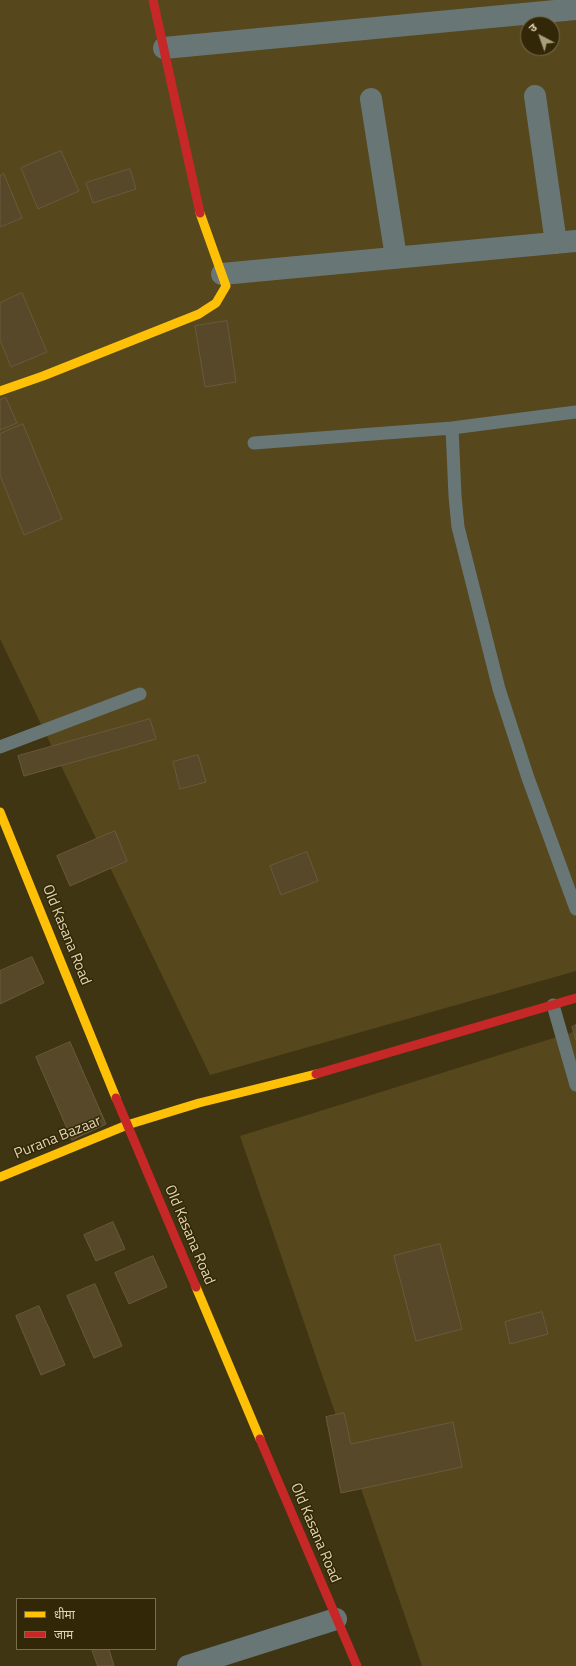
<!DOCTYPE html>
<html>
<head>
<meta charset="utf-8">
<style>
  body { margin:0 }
  #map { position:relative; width:576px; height:1666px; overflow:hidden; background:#3f3513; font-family:"Titillium Web","Noto Sans Devanagari",sans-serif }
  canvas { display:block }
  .legend { position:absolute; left:16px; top:1598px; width:140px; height:52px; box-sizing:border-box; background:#322707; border:1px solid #796d4b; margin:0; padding:5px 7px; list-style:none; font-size:12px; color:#e3d6b2 }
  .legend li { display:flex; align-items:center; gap:8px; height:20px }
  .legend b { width:20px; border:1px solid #796d4b }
  .north { position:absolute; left:520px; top:16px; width:40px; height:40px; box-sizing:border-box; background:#322707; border:1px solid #796d4b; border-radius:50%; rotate:319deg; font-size:11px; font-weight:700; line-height:16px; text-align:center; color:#e3d6b2 }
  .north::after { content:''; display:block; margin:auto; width:14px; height:18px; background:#aa9e7a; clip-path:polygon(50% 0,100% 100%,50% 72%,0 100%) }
</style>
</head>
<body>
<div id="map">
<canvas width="576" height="1666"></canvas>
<ul class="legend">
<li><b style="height:5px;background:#ffc107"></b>धीमा</li>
<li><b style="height:5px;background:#c62828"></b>जाम</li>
</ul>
<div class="north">उ</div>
</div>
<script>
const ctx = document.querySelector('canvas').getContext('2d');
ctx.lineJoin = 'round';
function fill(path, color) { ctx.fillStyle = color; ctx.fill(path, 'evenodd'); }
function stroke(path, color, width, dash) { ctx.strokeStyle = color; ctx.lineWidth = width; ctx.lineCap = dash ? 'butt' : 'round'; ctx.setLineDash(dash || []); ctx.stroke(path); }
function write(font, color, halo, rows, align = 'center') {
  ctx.font = font + ' "Titillium Web",sans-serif'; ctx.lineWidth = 3; ctx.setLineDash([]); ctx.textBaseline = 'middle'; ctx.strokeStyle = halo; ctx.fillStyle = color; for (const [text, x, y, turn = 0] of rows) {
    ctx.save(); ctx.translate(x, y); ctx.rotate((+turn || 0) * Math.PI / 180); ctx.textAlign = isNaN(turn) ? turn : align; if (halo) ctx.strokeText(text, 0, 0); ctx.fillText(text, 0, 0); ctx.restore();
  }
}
fill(new Path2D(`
  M 0,0 L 576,0 L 576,971 L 210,1075 L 0,639 ZM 528,24 L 552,24 L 552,48 L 528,48 Z
  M 576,1031 L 576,1666 L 422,1666 L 240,1136 Z`), '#56471d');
const building = new Path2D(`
  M 61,151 L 79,191 L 38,209 L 21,168 Z
  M 130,169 L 136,189 L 93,203 L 86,183 Z
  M 4,174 L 22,218 L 0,227 L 0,176 Z
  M 22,293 L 47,352 L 11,367 L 0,340 L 0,303 Z
  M 227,321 L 236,382 L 205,387 L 195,326 Z
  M 6,398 L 17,423 L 0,430 L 0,400 Z
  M 23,424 L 62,519 L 24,535 L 0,475 L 0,434 Z
  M 150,719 L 156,739 L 24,776 L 18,756 Z
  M 198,755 L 206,782 L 180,789 L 173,762 Z
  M 115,831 L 127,861 L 70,886 L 57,856 Z
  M 307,852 L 318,881 L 281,895 L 270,866 Z
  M 32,957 L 44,983 L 0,1004 L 0,971 Z
  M 576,1025 L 576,1040 L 572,1027 Z
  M 70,1042 L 106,1124 L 72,1140 L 36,1057 Z
  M 113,1222 L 125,1249 L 96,1261 L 84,1235 Z
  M 440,1244 L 462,1329 L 416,1341 L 394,1256 Z
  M 153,1256 L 167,1287 L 129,1304 L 115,1273 Z
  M 95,1284 L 122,1346 L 94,1358 L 67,1296 Z
  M 39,1306 L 65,1365 L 41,1375 L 16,1316 Z
  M 542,1312 L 548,1334 L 510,1344 L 505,1322 Z
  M 344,1413 L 351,1444 L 453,1422 L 462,1467 L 341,1493 L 326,1417 Z
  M 92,1649 L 109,1649 L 114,1666 L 98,1666 Z`);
fill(building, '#564828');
stroke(building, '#685a3d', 1);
stroke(new Path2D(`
  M 452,428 L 455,496 L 458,527 L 499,689 L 528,778 L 576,909
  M 254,443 L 452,428 L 576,412
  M 0,747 L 140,694
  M 553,1005 L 576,1085`), '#687776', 13);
stroke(new Path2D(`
  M 164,48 L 576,9
  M 535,96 L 556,243
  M 371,99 L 396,257
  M 222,274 L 576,241
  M 188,1666 L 336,1619`), '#687776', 22);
stroke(new Path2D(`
  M 0,391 L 43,376 L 199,314 L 216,303 L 226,286 L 200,213
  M 0,812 L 116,1098
  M 0,1177 L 127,1125 L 199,1103 L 316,1074
  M 196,1287 L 260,1439`), '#ffc107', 9);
stroke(new Path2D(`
  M 153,0 L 200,213
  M 316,1074 L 576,998
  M 116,1098 L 196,1287
  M 260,1439 L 357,1666`), '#c62828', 9);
write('15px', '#e3d6b2', '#322707', [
  ["Old Kasana Road",66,935,68],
  ["Purana Bazaar",58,1138,-22],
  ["Old Kasana Road",189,1235,67],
  ["Old Kasana Road",315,1533,67]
]);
</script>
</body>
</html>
